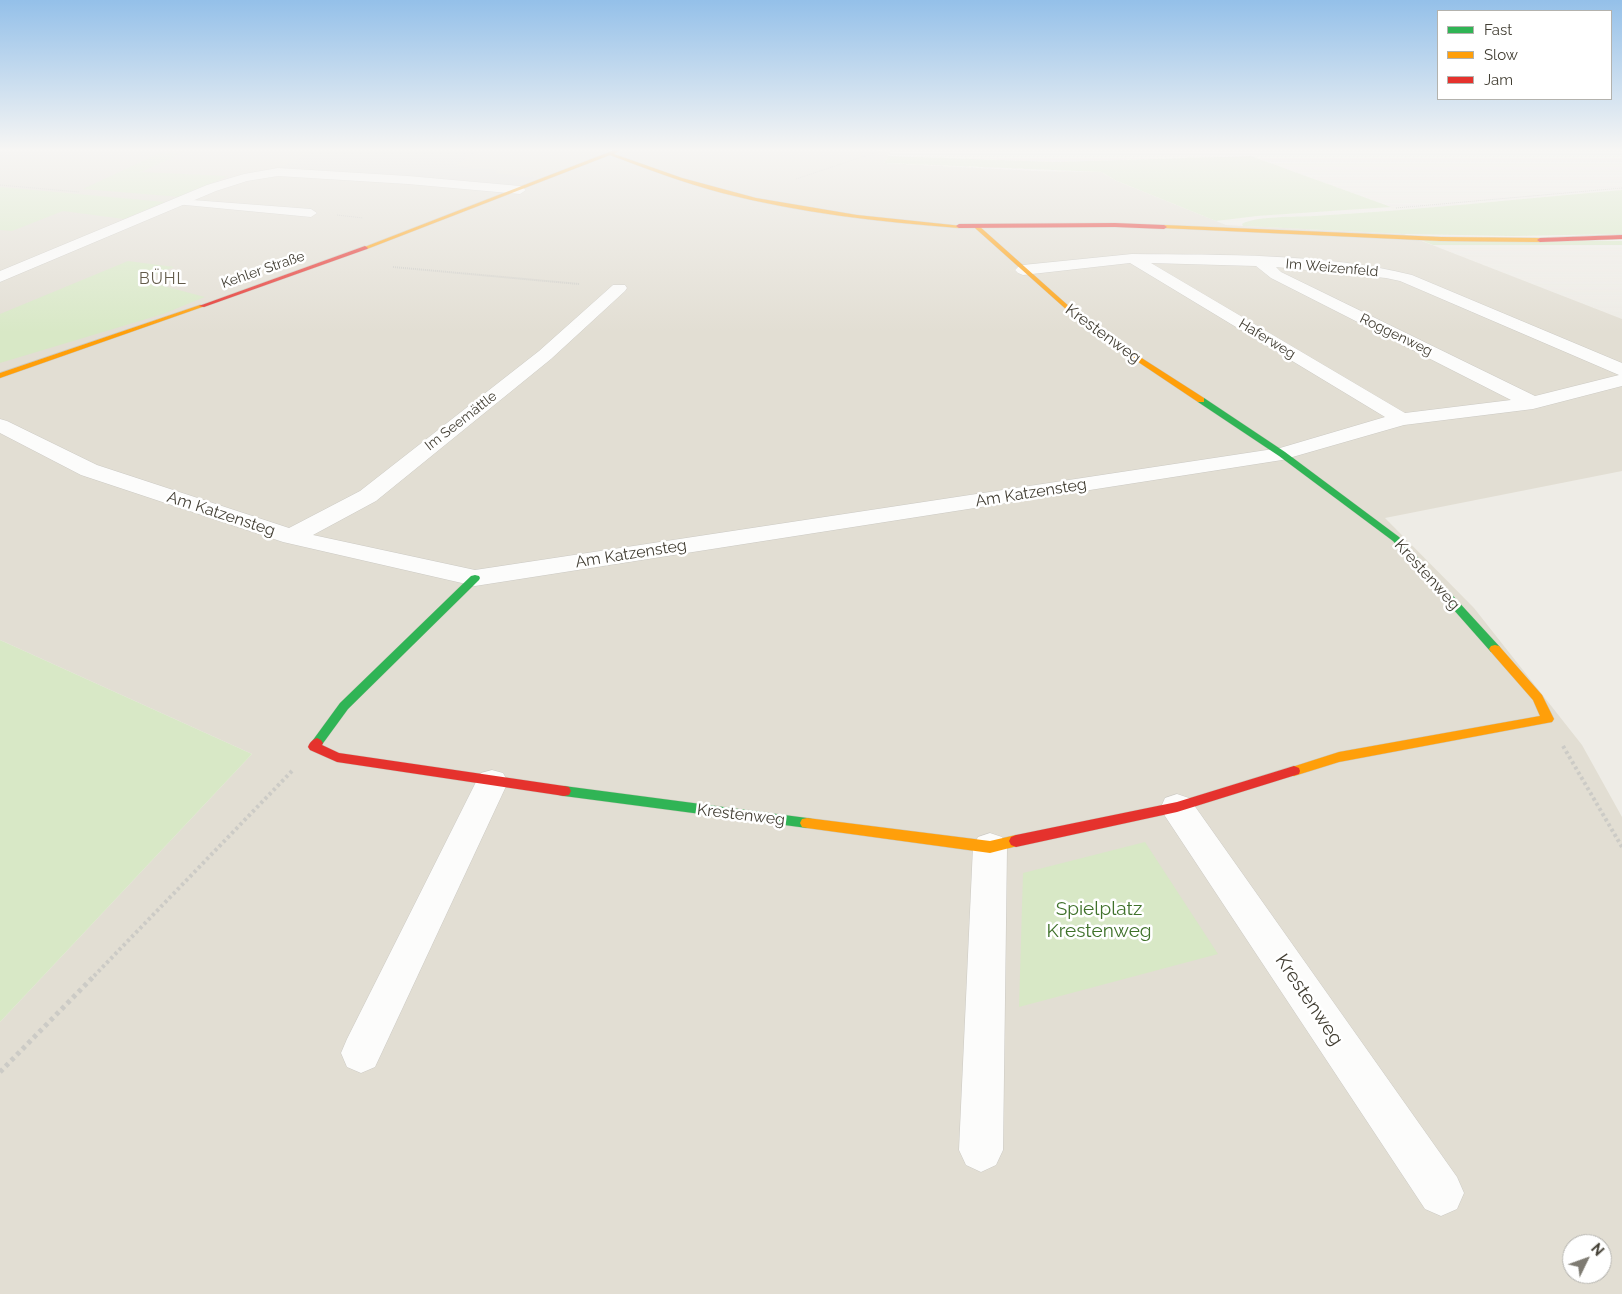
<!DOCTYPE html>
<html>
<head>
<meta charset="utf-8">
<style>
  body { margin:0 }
  #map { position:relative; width:1622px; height:1294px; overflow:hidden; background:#eeece6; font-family:Raleway,sans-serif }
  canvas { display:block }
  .legend { position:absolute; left:1437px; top:10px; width:175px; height:90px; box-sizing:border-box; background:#fff; border:1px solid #b3b2ad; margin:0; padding:6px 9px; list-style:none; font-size:15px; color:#423e33 }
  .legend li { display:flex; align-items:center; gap:10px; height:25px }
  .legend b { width:25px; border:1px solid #b3b2ad }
  .north { position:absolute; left:1562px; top:1234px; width:50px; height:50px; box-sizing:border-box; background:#fff; border:1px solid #b3b2ad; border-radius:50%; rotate:48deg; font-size:14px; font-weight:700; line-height:20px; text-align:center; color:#423e33 }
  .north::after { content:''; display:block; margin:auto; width:18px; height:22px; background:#7e7b72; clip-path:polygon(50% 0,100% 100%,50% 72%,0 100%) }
</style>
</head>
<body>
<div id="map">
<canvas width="1622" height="1294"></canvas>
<ul class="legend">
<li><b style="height:6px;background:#30b455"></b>Fast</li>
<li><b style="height:6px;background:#ff9f0a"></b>Slow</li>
<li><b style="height:6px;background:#e5322d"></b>Jam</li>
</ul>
<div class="north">N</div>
</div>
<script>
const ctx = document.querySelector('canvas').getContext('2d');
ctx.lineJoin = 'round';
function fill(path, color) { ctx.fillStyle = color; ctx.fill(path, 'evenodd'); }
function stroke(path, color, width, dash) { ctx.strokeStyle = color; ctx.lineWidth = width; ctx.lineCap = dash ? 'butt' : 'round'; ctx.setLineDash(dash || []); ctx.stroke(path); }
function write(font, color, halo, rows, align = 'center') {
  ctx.font = font + ' Raleway,sans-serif'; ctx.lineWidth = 5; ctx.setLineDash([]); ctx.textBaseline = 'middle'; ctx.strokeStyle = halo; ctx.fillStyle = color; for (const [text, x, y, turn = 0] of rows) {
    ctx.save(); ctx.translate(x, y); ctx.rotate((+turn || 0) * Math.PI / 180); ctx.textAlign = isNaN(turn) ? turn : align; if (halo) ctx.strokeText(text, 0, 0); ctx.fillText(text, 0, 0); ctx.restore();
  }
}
fill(new Path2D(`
  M 0,151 L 891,151 L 884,163 L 1037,171 L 1101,172 L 1117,181 L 1226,225 L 1404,234 L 1622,319 L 1622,471 L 1385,518 L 1474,608 L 1582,745 L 1622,817 L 1622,1294 L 0,1294 L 0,1022 L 252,754 L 0,640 ZM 1572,1244 L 1602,1244 L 1602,1274 L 1572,1274 Z`), '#e2ded3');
fill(new Path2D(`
  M 164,151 L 186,151 L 141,172 L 228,176 L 181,197 L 83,189 Z
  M 888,156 L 1057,162 L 1251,156 L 1391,207 L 1257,216 L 1216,221 L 1117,181 L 1101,172 L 884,163 Z
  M 0,187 L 165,202 L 124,219 L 63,211 L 12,231 L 0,230 Z
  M 1622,190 L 1622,234 L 1513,236 L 1404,234 L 1243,226 L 1242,224 C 1254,216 1297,217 1314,216 C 1417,210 1519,199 1622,190 Z
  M 1423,241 L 1622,241 L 1622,245 L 1433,245 Z
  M 128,261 L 174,267 L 141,280 L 205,297 L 163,314 L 0,363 L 0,314 Z
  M 0,640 L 252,754 L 0,1022 Z
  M 1145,842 L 1218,954 L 1019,1007 L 1023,873 Z`), '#d8e8c6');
fill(new Path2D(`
  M 314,151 L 474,153 L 454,166 L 498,170 L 495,173 L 536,178 L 513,186 L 465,183 L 435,178 L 432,179 L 275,170 Z`), '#dddbd6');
const lane = new Path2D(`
  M 179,199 L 311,209 L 317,213 L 311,217 L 175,204 L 173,202 L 175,200 Z`);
const street = new Path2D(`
  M 278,168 L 408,176 L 520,186 L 526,190 L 520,194 L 408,184 L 278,176 L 247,181 L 216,191 L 0,282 L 0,271 L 207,185 L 244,174 Z
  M 1132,254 C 1221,255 1325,253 1412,275 L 1622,363 L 1622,386 L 1533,409 L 1404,425 L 1282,460 L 475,586 L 283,542 L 81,475 L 0,433 L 0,419 L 7,421 L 97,465 L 289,528 L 360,491 L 539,351 L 613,285 L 625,285 L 627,288 L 625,291 L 551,359 L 376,501 L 313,535 L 475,570 L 1280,448 L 1385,417 L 1130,263 L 1023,275 L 1018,273 L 1015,270 L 1018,267 L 1023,265 ZM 1151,263 L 1256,266 L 1271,278 L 1511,400 L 1405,413 ZM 1276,267 L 1386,278 L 1400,281 L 1619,375 L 1535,396 L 1281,272 Z
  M 492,770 L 503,773 L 508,782 L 375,1067 L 361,1073 L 347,1067 L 341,1053 L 347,1039 L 476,782 L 481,773 Z
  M 1177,794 L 1189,798 L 1457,1177 L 1464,1193 L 1457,1209 L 1441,1216 L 1425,1209 L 1165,816 L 1161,807 L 1165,798 Z
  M 990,833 L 1002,837 L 1007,847 L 1003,1150 L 996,1165 L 981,1172 L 966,1165 L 959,1150 L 973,847 L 978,837 Z`);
const fast = new Path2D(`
  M 1198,398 L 1204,398 L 1285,452 L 1399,537 L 1499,646 L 1501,649 L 1499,652 L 1491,652 L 1393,541 L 1279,456 L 1198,402 Z
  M 475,575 L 479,576 L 480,578 L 479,580 L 348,709 L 321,746 L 313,746 L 311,743 L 313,740 L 340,703 L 471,576 Z
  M 564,786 L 807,818 L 812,819 L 814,823 L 812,827 L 807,828 L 564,796 L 559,795 L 557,791 L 559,787 Z`);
const slow = new Path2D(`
  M 612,151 L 619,151 L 614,154 L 682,178 L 756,198 L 857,215 L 962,226 L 959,228 C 879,222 800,213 722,193 C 684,183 647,169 610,155 L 367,249 L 362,248 Z
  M 1164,225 L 1441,237 L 1540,238 L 1543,240 L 1540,242 L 1441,241 L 1162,228 Z
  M 975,226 L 979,226 L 1090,325 L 1204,398 L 1204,402 L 1198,402 L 1086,327 L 975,228 Z
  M 200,305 L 205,306 L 0,378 L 0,373 Z
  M 1495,645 L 1499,646 L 1542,695 L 1554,719 L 1552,722 L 1339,762 L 1294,776 L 1289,774 L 1288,771 L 1289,768 L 1339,752 L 1540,716 L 1533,700 L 1491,652 L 1489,649 L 1491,646 Z
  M 807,818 L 990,841 L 1016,835 L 1021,837 L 1023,841 L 1021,845 L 990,853 L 807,828 L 802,827 L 800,823 L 802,819 Z`);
const jam = new Path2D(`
  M 1115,223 L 1164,225 L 1167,227 L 1164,229 L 1115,227 L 959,228 L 956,226 L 959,224 Z
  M 1622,235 L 1622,239 L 1540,242 L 1537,240 L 1540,238 Z
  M 365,246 L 368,248 L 367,249 L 204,307 L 199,306 Z
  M 317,738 L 321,740 L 323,743 L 322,745 L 339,753 L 564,786 L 569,787 L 571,791 L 569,795 L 564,796 L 337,762 L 310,750 L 308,747 C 310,742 312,740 317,738 Z
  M 1294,766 L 1299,768 L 1300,771 L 1299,774 L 1177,812 L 1016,847 L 1011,845 L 1009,841 L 1011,837 L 1016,835 L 1177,802 Z`);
stroke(lane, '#cccac4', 1);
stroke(street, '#cccac4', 1);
stroke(fast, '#ccc9bd', 1);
stroke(slow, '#ccc9bd', 1);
stroke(jam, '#ccc9bd', 1);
stroke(new Path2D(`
  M 796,179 L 880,151
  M 0,185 L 79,192
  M 1396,208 L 1622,188
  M 337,215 L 363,218`), '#cccbc6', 1, [1, 1]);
stroke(new Path2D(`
  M 393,267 L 579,284`), '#cccbc6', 2, [1, 1]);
stroke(new Path2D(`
  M 1563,746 L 1622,847
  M 94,976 L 292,771`), '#cccbc6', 4, [3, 3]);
stroke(new Path2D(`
  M 0,1072 L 95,975`), '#cccbc6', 5, [4, 4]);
fill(lane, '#fcfcfb');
fill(street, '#fcfcfb');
fill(fast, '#30b455');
fill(slow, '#ff9f0a');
fill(jam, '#e5322d');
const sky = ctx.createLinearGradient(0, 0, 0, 333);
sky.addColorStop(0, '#94c0e9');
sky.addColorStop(0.45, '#f7f6f4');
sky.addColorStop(1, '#f7f6f400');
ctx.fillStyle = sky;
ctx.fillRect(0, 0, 1622, 333);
write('14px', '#423e33', '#fff', [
  ["Im Weizenfeld",1332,268,5],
  ["Kehler Straße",263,270,-19],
  ["Roggenweg",1396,335,26],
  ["Haferweg",1267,339,31],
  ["Im Seemättle",461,421,-38]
]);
ctx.letterSpacing = '1px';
write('16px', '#645c4b', '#fff', [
  ["BÜHL",163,279]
]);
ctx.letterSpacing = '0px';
write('16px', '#423e33', '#fff', [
  ["Krestenweg",1103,334,36],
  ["Am Katzensteg",1031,493,-9],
  ["Am Katzensteg",221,514,18],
  ["Am Katzensteg",631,554,-9],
  ["Krestenweg",1427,575,48],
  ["Krestenweg",741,815,7]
]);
write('19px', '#3f712a', '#fff', [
  ["Spielplatz",1099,909],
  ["Krestenweg",1099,931]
]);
write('19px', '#423e33', '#fff', [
  ["Krestenweg",1309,1000,56]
]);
</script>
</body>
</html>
